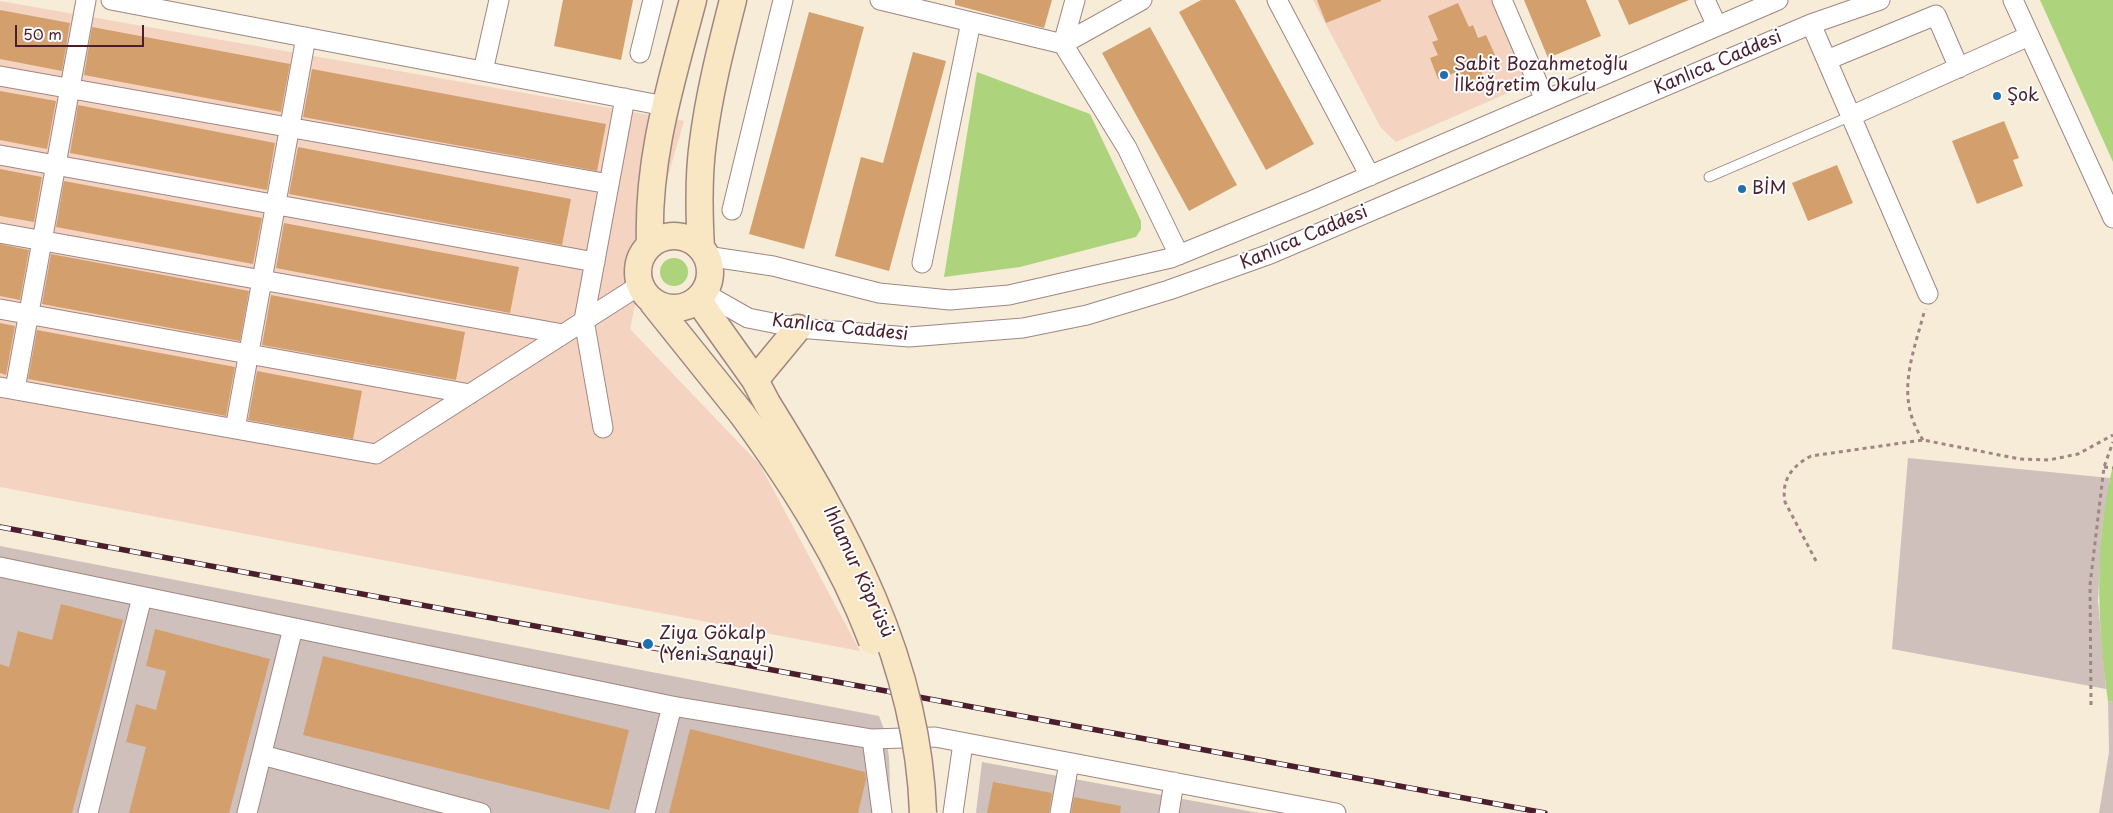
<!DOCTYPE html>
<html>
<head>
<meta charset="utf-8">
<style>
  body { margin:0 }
  #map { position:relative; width:2113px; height:813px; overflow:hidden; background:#f6ecd8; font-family:"Playpen Sans",sans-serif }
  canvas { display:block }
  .scale { position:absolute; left:15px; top:25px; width:129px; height:22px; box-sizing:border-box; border:2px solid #4a1f2b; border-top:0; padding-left:6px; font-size:15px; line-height:18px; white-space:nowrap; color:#4a1f2b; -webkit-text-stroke:4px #fff; paint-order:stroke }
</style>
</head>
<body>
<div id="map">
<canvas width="2113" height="813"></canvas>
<div class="scale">50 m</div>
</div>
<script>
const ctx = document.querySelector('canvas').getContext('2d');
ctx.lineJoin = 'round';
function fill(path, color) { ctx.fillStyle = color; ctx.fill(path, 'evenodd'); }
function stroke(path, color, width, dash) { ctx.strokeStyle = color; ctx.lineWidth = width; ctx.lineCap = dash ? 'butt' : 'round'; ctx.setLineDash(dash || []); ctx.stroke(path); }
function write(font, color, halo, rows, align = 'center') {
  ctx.font = font + ' "Playpen Sans",sans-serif'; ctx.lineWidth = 4; ctx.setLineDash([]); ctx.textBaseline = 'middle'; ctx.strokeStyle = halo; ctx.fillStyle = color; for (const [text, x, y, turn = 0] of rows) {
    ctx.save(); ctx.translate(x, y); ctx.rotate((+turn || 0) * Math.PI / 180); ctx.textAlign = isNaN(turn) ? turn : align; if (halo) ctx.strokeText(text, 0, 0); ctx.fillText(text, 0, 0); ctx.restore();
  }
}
fill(new Path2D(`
  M 1313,0 L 1505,0 L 1535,81 L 1396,142 L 1381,128 Z
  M 0,1 L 684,121 L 648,245 L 630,329 L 760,465 L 860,651 L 0,487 Z`), '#f4d3c1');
fill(new Path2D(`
  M 1908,458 L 2110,478 L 2102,529 L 2098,601 L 2106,689 L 1892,649 Z
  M 0,546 L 879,716 L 885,732 L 889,757 L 891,813 L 0,813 Z
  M 2108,701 L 2113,702 L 2113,813 L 2099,813 L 2109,752 Z
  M 982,762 L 1259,813 L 976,813 Z`), '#d0c0bc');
fill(new Path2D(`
  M 2040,0 L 2113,0 L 2113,162 Z
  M 977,72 L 1090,114 L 1141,221 L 1141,229 L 1136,237 L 1020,267 L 944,277 Z
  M660 272a14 14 0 1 1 28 0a14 14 0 1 1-28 0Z
  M 2113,465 L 2113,702 L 2108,701 C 2097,622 2094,543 2113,465 Z`), '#aed37d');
fill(new Path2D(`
  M 563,0 L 633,0 L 621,60 L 554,46 Z
  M 955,0 L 1052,0 L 1044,28 L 955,5 Z
  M 1201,0 L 1235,0 L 1314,144 L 1266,170 L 1179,12 Z
  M 1317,0 L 1381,0 L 1381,1 L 1326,23 Z
  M 1524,0 L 1586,0 L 1601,36 L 1548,58 Z
  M 1618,0 L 1689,0 L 1629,25 Z
  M 1458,3 L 1469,27 L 1473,25 L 1478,38 L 1486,35 L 1495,55 L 1478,63 L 1483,76 L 1459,86 L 1454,73 L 1438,79 L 1430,58 L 1438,55 L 1432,42 L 1438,40 L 1428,16 Z
  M 0,10 L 70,23 L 62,71 L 0,59 Z
  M 809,12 L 864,27 L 804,249 L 749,234 Z
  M 92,27 L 290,64 L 281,112 L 84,75 Z
  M 1150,27 L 1237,185 L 1189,211 L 1102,53 Z
  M 913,52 L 946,61 L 889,271 L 835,256 L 861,157 L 883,163 Z
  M 312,69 L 606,124 L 597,171 L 303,117 Z
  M 0,91 L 56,101 L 47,149 L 0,140 Z
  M 78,105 L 275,143 L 267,190 L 70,153 Z
  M 2004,121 L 2019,158 L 2013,160 L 2023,186 L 1977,204 L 1952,141 Z
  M 298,147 L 571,199 L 562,245 L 289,194 Z
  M 1837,165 L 1853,203 L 1808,221 L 1792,183 Z
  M 0,169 L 42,177 L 34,222 L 0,216 Z
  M 64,181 L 262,218 L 253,264 L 56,227 Z
  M 284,223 L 519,267 L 510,313 L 276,268 Z
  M 0,244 L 29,250 L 20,300 L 0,296 Z
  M 51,254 L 249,291 L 240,341 L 42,304 Z
  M 271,295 L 465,332 L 456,380 L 262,345 Z
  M 0,323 L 15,326 L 6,375 L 0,373 Z
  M 37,330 L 235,367 L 226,416 L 28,379 Z
  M 257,371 L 362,391 L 353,439 L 248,420 Z
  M 61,604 L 123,620 L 72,813 L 0,813 L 0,664 L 9,667 L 18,631 L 52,640 Z
  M 155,629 L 270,659 L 229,813 L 129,813 L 146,747 L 126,742 L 136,704 L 156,710 L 166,671 L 146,666 Z
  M 323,656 L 629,730 L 609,810 L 303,735 Z
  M 690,729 L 865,772 L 866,780 L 858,813 L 669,813 Z
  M 993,782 L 1052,793 L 1049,813 L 987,813 Z
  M 1074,797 L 1121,806 L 1120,813 L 1071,813 Z`), '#d3a06d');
const lane = new Path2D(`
  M 1709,177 L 1851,116`);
const street = new Path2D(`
  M 111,0 L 665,106
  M 880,0 L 1063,44 L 1142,0
  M 1075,0 L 1063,44 L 1127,148 L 1179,255
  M 1277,0 L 1370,176
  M 1502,0 L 1545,100
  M 1705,0 L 1717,26
  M 2013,0 L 2113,218
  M 1811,24 L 1928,294
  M 640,53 L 653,0
  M 1827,60 L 1936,15 L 1959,68
  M 483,71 L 499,0
  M 0,76 L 609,184
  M 1851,116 L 2029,36
  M 0,155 L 595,262
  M 732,210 L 783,0
  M 0,233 L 563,334
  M 706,256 L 773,266 L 879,293 L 950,300 L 1009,295 L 1171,258 L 1311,201 L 1778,0
  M 922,263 L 971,22
  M 704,293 L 748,318 L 798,328 L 909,337 L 1023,328 L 1087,315 L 1169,290 L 1270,254 L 1811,24 L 1880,0
  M 0,309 L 470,394
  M 0,387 L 376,454 L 640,285
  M 15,389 L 86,0
  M 603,428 L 584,320 L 625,98
  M 235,429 L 306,37
  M 0,567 L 672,706 L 872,739 L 935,737 L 1336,813
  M 872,739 L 882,813
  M 262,755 L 481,813
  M 88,813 L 142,597
  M 247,813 L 293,628
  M 645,813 L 672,706
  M 953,813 L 963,743
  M 1060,813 L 1069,763
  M 1169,813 L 1174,782`);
const secondary = new Path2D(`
  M638 272a36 36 0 1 1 72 0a36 36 0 1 1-72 0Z
  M 650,245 C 647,157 671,84 693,0
  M 701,248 C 699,213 698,177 703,142 C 709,94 721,47 733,0
  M 698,300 L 755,380 L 767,403
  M 653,303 L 742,414
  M 755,380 L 798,328`);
stroke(lane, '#a08682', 11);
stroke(street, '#a08682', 21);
stroke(secondary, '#a08682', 29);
stroke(new Path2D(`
  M 1923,440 C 1894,397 1913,355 1925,309
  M 2104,467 L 2113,468
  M 1816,561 L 1785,502 C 1781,480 1792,466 1811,456 L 1923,440 L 2020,459 L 2049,460 L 2078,454 L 2113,435
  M 2091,705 L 2090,585 L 2104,467 L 2113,442`), '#a08682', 3, [4, 4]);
stroke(lane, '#fff', 9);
stroke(street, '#fff', 19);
stroke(secondary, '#f9e7c3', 26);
const rail = new Path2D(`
  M 0,527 L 1545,813`);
stroke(rail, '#4a1f2b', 5.5);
stroke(rail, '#fff', 4, [11]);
const secondaryBridge = new Path2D(`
  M 767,403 C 846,530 918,659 923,813
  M 742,414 C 794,485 841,559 872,641`);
stroke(secondaryBridge, '#a08682', 29, []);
stroke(secondaryBridge, '#f9e7c3', 26);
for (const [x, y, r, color] of [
  [1444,75,5,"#1f6fb2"],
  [1997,96,5,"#1f6fb2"],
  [1742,189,5,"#1f6fb2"],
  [648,644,6,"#1f6fb2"]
]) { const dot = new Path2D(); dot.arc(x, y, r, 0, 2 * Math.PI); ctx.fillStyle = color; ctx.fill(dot); stroke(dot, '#fff', 2); }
write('18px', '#4a1f2b', '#fff', [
  ["Kanlıca Caddesi",1718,63,-23],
  ["Kanlıca Caddesi",1304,238,-23],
  ["Kanlıca Caddesi",840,328,6],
  ["Ihlamur Köprüsü",858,572,65]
]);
write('18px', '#4a1f2b', '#fff', [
  ["Sabit Bozahmetoğlu",1454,65],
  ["İlköğretim Okulu",1454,86],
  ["Şok",2007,96],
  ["BİM",1752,189],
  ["Ziya Gökalp",659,634],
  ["(Yeni Sanayi)",659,655]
], 'left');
</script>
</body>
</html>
